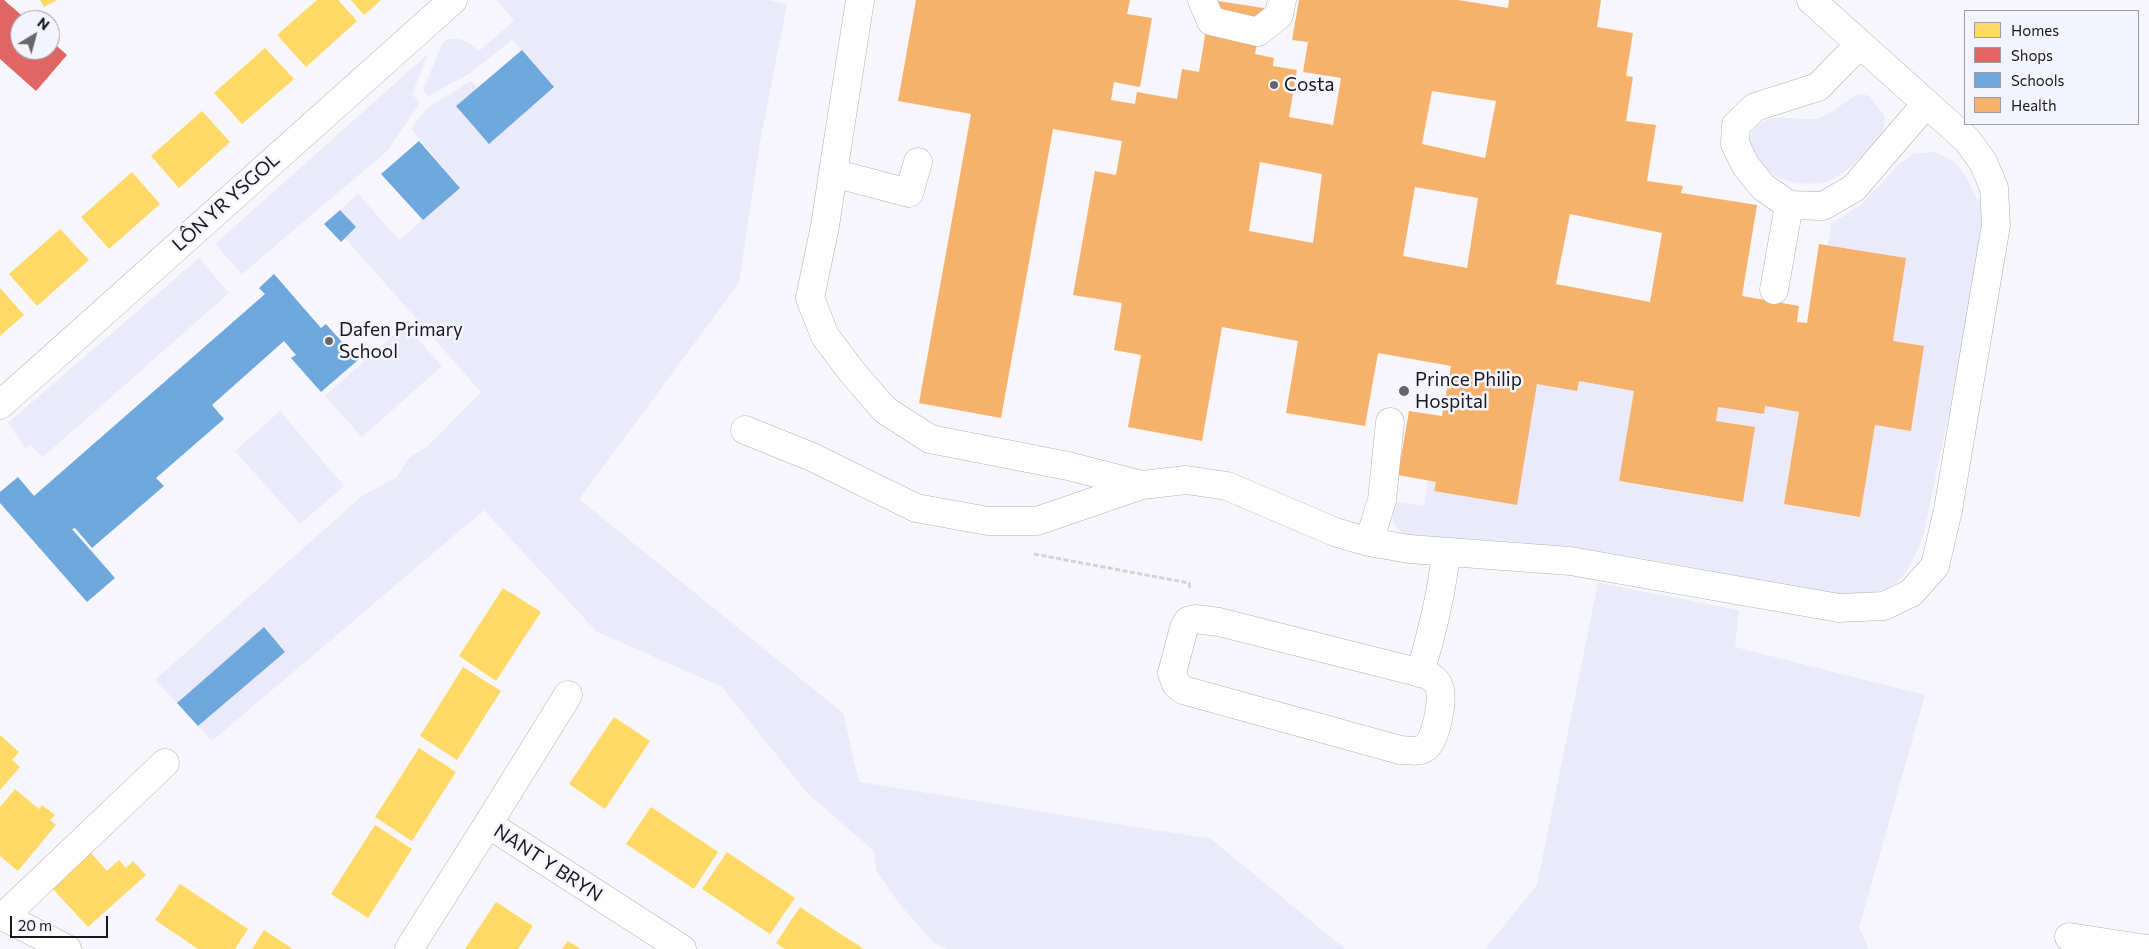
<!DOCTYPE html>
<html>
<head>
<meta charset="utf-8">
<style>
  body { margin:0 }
  #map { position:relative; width:2149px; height:949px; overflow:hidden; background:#f6f6fc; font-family:Commissioner,sans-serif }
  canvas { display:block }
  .legend { position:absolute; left:1964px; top:10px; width:175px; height:115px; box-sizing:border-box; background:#f4f4fe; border:1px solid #9c9ca4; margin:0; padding:6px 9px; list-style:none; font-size:15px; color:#18181d }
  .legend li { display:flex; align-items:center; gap:10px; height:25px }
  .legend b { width:25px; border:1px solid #9c9ca4 }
  .north { position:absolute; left:10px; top:10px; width:50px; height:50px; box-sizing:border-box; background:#f4f4fe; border:1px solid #9c9ca4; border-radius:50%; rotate:37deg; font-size:14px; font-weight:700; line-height:20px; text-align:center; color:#18181d }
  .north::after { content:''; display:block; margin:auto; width:18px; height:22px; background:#66666b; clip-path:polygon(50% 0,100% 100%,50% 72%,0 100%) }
  .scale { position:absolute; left:10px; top:916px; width:98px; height:22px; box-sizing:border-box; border:2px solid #18181d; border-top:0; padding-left:6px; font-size:15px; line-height:18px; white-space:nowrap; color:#18181d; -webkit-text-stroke:4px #f4f4fe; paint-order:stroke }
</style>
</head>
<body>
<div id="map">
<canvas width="2149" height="949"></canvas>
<ul class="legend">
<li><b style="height:14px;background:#ffd966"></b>Homes</li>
<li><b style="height:14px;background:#e06666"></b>Shops</li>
<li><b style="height:14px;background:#6fa8dc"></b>Schools</li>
<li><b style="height:14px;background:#f6b26b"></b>Health</li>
</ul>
<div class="north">N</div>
<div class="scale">20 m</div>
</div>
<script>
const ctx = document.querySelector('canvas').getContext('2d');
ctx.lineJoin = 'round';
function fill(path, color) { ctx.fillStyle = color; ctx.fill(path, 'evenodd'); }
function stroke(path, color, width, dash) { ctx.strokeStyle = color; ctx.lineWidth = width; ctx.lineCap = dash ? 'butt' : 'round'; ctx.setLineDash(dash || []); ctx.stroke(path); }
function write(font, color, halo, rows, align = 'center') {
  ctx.font = font + ' Commissioner,sans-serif'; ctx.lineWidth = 5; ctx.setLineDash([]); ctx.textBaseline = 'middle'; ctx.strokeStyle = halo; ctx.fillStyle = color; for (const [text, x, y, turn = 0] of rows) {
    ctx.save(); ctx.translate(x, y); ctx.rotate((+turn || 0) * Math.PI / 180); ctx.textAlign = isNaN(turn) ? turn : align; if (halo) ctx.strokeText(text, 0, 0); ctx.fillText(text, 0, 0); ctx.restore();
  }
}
fill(new Path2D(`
  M 497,0 L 768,0 L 787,4 L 760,142 L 739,283 L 579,499 L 843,713 L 859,782 L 1211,839 L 1345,949 L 948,949 L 934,943 L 901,906 L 876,870 L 874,851 L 808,794 L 721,686 L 597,632 L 484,510 L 212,741 L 198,726 L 285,652 L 264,627 L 177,703 L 155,680 L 362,496 L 397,477 L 409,458 L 428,446 L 481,392 L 345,238 L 356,227 L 340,210 L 358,194 L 399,240 L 460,188 L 411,129 L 426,109 L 471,81 L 478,87 L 456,106 L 489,143 L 554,88 L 512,40 L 469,74 L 428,96 L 423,90 L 443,42 C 458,34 468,42 479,51 L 514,21 Z
  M 428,54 L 412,94 L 420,103 L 387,151 L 242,274 L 215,244 Z
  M 1860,94 L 1869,96 L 1884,115 C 1884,119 1885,126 1883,130 C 1880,138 1869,147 1864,153 C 1854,164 1842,176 1828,181 C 1814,186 1793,183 1780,178 C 1760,170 1735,139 1761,123 C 1777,113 1797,121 1814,119 C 1827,119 1846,99 1860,94 Z
  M 1933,152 C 1961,160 1965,175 1977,199 L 1983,199 L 1985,217 L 1972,302 L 1923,537 C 1904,579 1903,587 1856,597 L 1630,556 L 1508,541 L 1406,536 C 1394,526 1388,517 1396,502 L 1424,506 L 1428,481 L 1436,482 L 1434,490 L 1517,505 L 1537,384 L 1579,381 L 1634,391 L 1620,482 L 1742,502 L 1755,427 L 1716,421 L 1718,407 L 1763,414 L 1765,406 L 1799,412 L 1784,504 L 1860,517 L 1875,425 L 1911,431 L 1924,347 L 1893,341 L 1906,259 L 1828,245 L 1831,224 L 1863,203 L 1899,164 L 1913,154 Z
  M 199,258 L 229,293 L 43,457 L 30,445 L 26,449 L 8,423 Z
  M 405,325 L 442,366 L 362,437 L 325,396 Z
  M 280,411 L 344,486 L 300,524 L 235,451 Z
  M 1598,583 L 1739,610 L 1735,647 L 1925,695 L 1859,928 L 1869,949 L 1485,949 L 1537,885 Z`), '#eaeafb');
fill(new Path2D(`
  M 40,0 L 57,0 L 44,7 Z
  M 317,0 L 338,0 L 357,21 L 306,67 L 277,35 Z
  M 351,0 L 381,0 L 364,15 Z
  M 265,48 L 294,79 L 242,124 L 214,93 Z
  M 202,111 L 230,142 L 179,188 L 151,156 Z
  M 132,172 L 160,204 L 109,249 L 81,217 Z
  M 60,229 L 89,260 L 37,306 L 9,274 Z
  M 0,288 L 24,315 L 0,336 Z
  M 503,588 L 541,612 L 496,681 L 459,656 Z
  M 463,667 L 501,691 L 457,760 L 420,736 Z
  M 614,717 L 650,741 L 605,809 L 569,784 Z
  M 0,735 L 19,752 L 12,760 L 20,767 L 0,790 Z
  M 419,748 L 456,772 L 412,841 L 375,817 Z
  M 15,789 L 39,809 L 42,805 L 55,815 L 50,820 L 56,825 L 18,871 L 0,856 L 0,807 Z
  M 651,807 L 718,852 L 694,889 L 626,844 Z
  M 375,825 L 412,849 L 368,918 L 331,894 Z
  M 727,852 L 795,898 L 770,934 L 702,889 Z
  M 91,853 L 107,871 L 119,860 L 126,868 L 133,861 L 146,875 L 88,927 L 52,888 Z
  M 180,884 L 248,929 L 235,949 L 198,949 L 155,920 Z
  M 496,902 L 533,926 L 518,949 L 465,949 Z
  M 800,907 L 833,929 L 864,949 L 785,949 L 776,943 Z
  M 264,930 L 293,949 L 252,949 Z
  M 568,941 L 581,949 L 562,949 Z`), '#ffd966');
fill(new Path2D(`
  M 0,0 L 4,0 L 27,20 L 20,20 L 20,50 L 50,50 L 50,40 L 67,55 L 36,91 L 0,59 Z`), '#e06666');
fill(new Path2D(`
  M 522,50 L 554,87 L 489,144 L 456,106 Z
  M 419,141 L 460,188 L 423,220 L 381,174 Z
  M 340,210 L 356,227 L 341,242 L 324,224 Z
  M 274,274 L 321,328 L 326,324 L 358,360 L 321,392 L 291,358 L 296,355 L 284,341 L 212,405 L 224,419 L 156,478 L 164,486 L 92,548 L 75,528 L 72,529 L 115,578 L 87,602 L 0,503 L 0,492 L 18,477 L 34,496 L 265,294 L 259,288 Z
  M 264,627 L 285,652 L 198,726 L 177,703 Z`), '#6fa8dc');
fill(new Path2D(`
  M 916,0 L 1130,0 L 1127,14 L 1152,18 L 1140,87 L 1114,82 L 1111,100 L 1135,104 L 1137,92 L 1177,99 L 1182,69 L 1199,72 L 1211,0 L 1264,8 L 1255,54 L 1274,58 L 1273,66 L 1297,70 L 1289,117 L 1333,125 L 1341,78 L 1303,72 L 1308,42 L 1292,40 L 1299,0 L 1458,0 L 1508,8 L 1509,0 L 1601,0 L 1597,27 L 1633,33 L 1626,76 L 1633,77 L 1626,121 L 1656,125 L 1647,181 L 1683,186 L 1681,193 L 1757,205 L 1742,296 L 1799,306 L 1797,322 L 1807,323 L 1819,244 L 1906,258 L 1893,341 L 1924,346 L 1911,431 L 1875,425 L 1860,517 L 1784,504 L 1799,412 L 1765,406 L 1764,414 L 1718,407 L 1716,421 L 1755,427 L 1743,502 L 1619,481 L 1634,391 L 1579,381 L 1577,391 L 1537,384 L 1517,505 L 1434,491 L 1436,482 L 1398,475 L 1409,411 L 1442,416 L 1451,366 L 1378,353 L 1365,426 L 1286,413 L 1298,341 L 1222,327 L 1202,441 L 1128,427 L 1141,355 L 1114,350 L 1122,303 L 1073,295 L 1095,171 L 1116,175 L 1122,141 L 1053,129 L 1001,418 L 919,403 L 971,114 L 898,101 ZM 1432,91 L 1496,101 L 1485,158 L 1422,144 ZM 1260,162 L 1322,174 L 1313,243 L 1249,231 ZM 1415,187 L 1478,198 L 1467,268 L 1403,256 ZM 1570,214 L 1662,233 L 1650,302 L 1556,284 Z`), '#f6b26b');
const minor = new Path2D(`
  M 860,0 L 833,173 L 909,193 L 918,162
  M 1202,0 L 1211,21 L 1258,32 L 1279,15 L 1282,0
  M 1860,44 L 1818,87 L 1755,107 L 1736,125 L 1735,144 L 1746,166 L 1763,187 L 1789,205 L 1823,206 L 1854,188 L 1926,104
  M 833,173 L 825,226 L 810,298 L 825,336 L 852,372 L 885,410 L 930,439 L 1068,466 L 1142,485 L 1186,480 L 1227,486 L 1335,532 L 1369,542 L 1409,549 L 1570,561 L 1839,608 L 1884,606 L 1911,593 L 1935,566 L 1948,510 L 1996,225 L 1994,188 L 1983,162 L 1967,140 L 1811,0
  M 1774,290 L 1789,205
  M 0,405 L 453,0
  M 745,430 L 812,457 L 916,508 L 988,521 L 1037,521 L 1142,485
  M 1369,542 L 1382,500 L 1390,422
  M 1195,619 L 1219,622 L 1425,674 C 1431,677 1437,680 1439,687 C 1444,699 1436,739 1426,747 C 1419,753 1409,750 1400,750 L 1183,690 L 1176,684 L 1172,673 L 1184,628 L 1188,621 Z
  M 1420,673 C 1432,633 1442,594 1446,552
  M 488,824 L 568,695
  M 0,915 L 67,949
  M 3,917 L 165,763
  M 2069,937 L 2147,949
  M 409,949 L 488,824 L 682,949`);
stroke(minor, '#b0b0b4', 29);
stroke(new Path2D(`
  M 1034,554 L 1189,583 L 1190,589`), '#d4d4d6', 3, [5, 2.5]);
stroke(minor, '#fefeff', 28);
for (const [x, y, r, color] of [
  [1274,85,5,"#66666b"],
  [329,341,5,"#66666b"],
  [1404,391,6,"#66666b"]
]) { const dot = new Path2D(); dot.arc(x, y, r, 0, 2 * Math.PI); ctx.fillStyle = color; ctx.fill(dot); stroke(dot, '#f4f4fe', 2); }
write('19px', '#18181d', '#f4f4fe', [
  ["Costa",1284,85],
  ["Dafen Primary",339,330],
  ["School",339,352],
  ["Prince Philip",1415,380],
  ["Hospital",1415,402]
], 'left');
write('19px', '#18181d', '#f4f4fe', [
  ["LÔN YR YSGOL",226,202,-42],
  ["NANT Y BRYN",548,863,33]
]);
</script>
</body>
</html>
